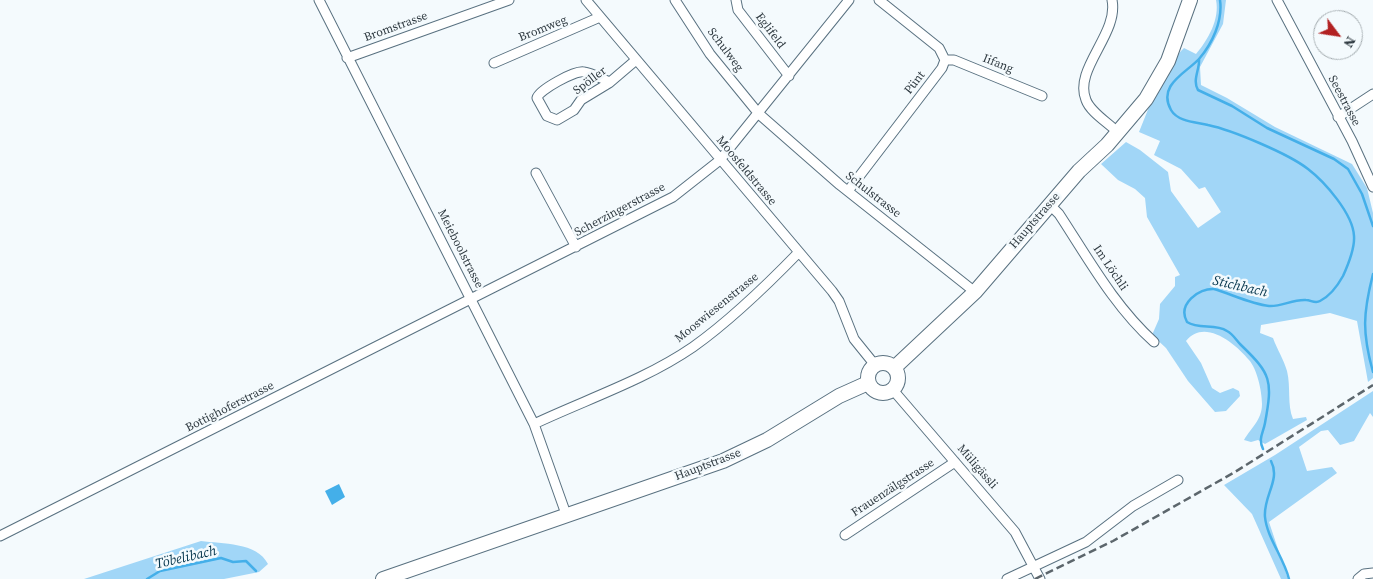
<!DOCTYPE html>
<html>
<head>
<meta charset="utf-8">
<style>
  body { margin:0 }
  #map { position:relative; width:1373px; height:579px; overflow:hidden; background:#f4fafd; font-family:"Source Serif 4",serif }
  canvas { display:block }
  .north { position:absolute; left:1313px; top:10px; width:50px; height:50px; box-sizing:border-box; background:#f4fafd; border:1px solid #a6aeb2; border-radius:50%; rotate:121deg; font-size:14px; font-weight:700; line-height:20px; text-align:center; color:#303b42 }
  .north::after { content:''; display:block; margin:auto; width:18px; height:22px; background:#b22122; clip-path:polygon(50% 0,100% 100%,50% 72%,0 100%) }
</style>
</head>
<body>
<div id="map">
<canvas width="1373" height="579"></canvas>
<div class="north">N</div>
</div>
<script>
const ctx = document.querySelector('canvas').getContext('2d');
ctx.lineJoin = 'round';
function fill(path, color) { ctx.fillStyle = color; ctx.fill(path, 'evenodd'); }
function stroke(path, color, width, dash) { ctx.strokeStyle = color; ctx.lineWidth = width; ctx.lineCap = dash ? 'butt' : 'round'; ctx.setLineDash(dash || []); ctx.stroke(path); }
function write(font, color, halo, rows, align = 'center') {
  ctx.font = font + ' "Source Serif 4",serif'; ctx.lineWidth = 5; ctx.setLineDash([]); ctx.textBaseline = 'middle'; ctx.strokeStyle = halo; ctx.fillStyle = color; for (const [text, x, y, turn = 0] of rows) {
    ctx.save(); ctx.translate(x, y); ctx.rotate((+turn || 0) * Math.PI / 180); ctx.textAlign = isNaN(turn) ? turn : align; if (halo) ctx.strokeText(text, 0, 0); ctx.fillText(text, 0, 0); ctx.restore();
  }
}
fill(new Path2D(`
  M 1216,0 L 1226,0 L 1223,24 L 1200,67 L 1201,85 L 1227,98 L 1275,127 L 1352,164 L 1367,188 L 1373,213 L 1373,378 L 1368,382 L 1357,321 L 1330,313 L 1261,325 L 1260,333 L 1273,338 C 1277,349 1284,360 1287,371 C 1291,387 1287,405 1293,419 L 1306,417 L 1307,420 L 1265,444 L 1258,440 L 1251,442 L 1244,440 C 1251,428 1262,420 1262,404 C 1262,391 1257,369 1249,360 C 1235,343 1204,318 1186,341 L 1201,363 L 1212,388 L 1220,393 L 1233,388 L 1239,391 L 1240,396 L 1226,411 L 1215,412 L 1188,381 L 1166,348 L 1152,335 L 1159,319 L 1160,304 L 1175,286 L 1175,277 L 1180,275 L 1147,217 L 1145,198 L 1135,189 L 1118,180 L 1101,164 L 1126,142 L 1140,150 L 1168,172 L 1171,191 L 1198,228 L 1221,212 L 1205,187 L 1199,189 L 1181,169 L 1154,155 L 1160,141 L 1139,132 L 1149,107 L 1180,52 L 1184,48 L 1196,54 C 1208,40 1220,19 1216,0 Z
  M 1373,391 L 1373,417 L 1370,413 L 1354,441 L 1340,445 L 1328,430 L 1321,431 L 1299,447 L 1307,471 L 1332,467 L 1337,473 L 1269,522 L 1288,579 L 1281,579 L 1252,514 L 1224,485 L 1275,455 Z
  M 201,541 C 222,544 257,542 268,564 L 259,572 L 224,579 L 84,579 Z`), '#a1d6f7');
fill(new Path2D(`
  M 339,484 L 345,497 L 332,505 L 325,491 Z`), '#44afe9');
stroke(new Path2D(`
  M 1220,0 C 1223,21 1212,44 1199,59 C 1186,73 1157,85 1171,110 C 1178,122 1196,122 1208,125 C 1232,130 1289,154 1308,169 C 1325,182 1353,214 1354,236 C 1355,249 1348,265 1343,276 C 1338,285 1330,296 1320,301 C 1315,304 1311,300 1306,300 C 1293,299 1281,307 1269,306 C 1251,304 1231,294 1214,289 C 1199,288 1177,304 1187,322 C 1199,330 1215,323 1227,331 C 1233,334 1236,340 1241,345 C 1271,374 1273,380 1265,423 C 1263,434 1258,438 1263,449
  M 1199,59 C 1200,69 1192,80 1198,90 L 1232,106 L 1267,128 L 1334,159 L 1348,169 L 1362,194 L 1373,226
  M 1373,274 C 1363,313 1362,333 1373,372
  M 1271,461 C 1281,480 1263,496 1265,517 C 1267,538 1284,558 1289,579
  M 147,579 L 160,571 L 221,558 L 233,562 L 246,561 L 256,571`), '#44afe9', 2.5);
const minor = new Path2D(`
  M 319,0 L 534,424 L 566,514
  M 586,0 L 832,291 L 839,301 L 854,339 L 875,365
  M 675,0 L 710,54 L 759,114 L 840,185 L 975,292
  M 736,0 L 738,10 L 789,76
  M 1112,0 C 1119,34 1073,69 1086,100 C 1090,111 1104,120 1113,128
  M 1277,0 L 1352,141 L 1373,187
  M 347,58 L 509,0
  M 945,60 L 954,60 L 1042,96
  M 494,63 L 600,17
  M 610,82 C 602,79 592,73 584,72 C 575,70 539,90 537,98 L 547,116 L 557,120 L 574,110 L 581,100 L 609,83 L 636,60
  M 1338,117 L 1373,94
  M 536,173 L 576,247
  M 848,191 L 942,68 L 945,60 L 939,48 L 879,0
  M 1049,204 L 1059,214 C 1088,258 1114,306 1154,342
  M 893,390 L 1015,532 L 1040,579
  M 534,424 C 587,399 645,380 693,347 C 731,320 766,286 799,252
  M 845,535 L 955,462
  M 0,536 L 673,197 L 720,160 L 849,0
  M 1007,579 L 1086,542 L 1133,506 L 1178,480
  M 1358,579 L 1364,574 L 1373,573`);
const primary = new Path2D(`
  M868 378a15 15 0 1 1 30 0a15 15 0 1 1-30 0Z
  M 894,368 L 975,292 L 1079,171 L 1107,145 L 1146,99 L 1168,61 L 1190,0
  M 383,579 L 723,461 L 767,440 L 839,396 L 868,383`);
stroke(minor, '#597180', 11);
stroke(primary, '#597180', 16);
stroke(minor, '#fff', 9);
stroke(primary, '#fff', 14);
stroke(new Path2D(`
  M 1035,579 L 1113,541 L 1235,472 L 1373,385`), '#5c666c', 2.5, [8, 4]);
write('12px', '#303b42', '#f4fafd', [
  ["Bromstrasse",396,27,-20],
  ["Bromweg",543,29,-22],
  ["Eglifeld",770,31,53],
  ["Schulweg",725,50,53],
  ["Iifang",998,64,22],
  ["Spöller",590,81,-37],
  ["Pünt",915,83,-52],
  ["Seestrasse",1344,101,62],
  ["Moosfeldstrasse",746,171,50],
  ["Schulstrasse",873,195,38],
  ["Scherzingerstrasse",620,210,-28],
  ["Hauptstrasse",1035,221,-49],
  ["Meieboolstrasse",460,249,63],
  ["Im Löchli",1110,268,56],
  ["Mooswiesenstrasse",717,308,-39],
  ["Bottighoferstrasse",230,407,-27],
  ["Hauptstrasse",708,465,-21],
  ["Müligässli",977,467,49],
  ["Frauenzälgstrasse",893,488,-33]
]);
write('italic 14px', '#06364d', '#f4fafd', [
  ["Stichbach",1240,287,13],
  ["Töbelibach",186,558,-13]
]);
</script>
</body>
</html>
